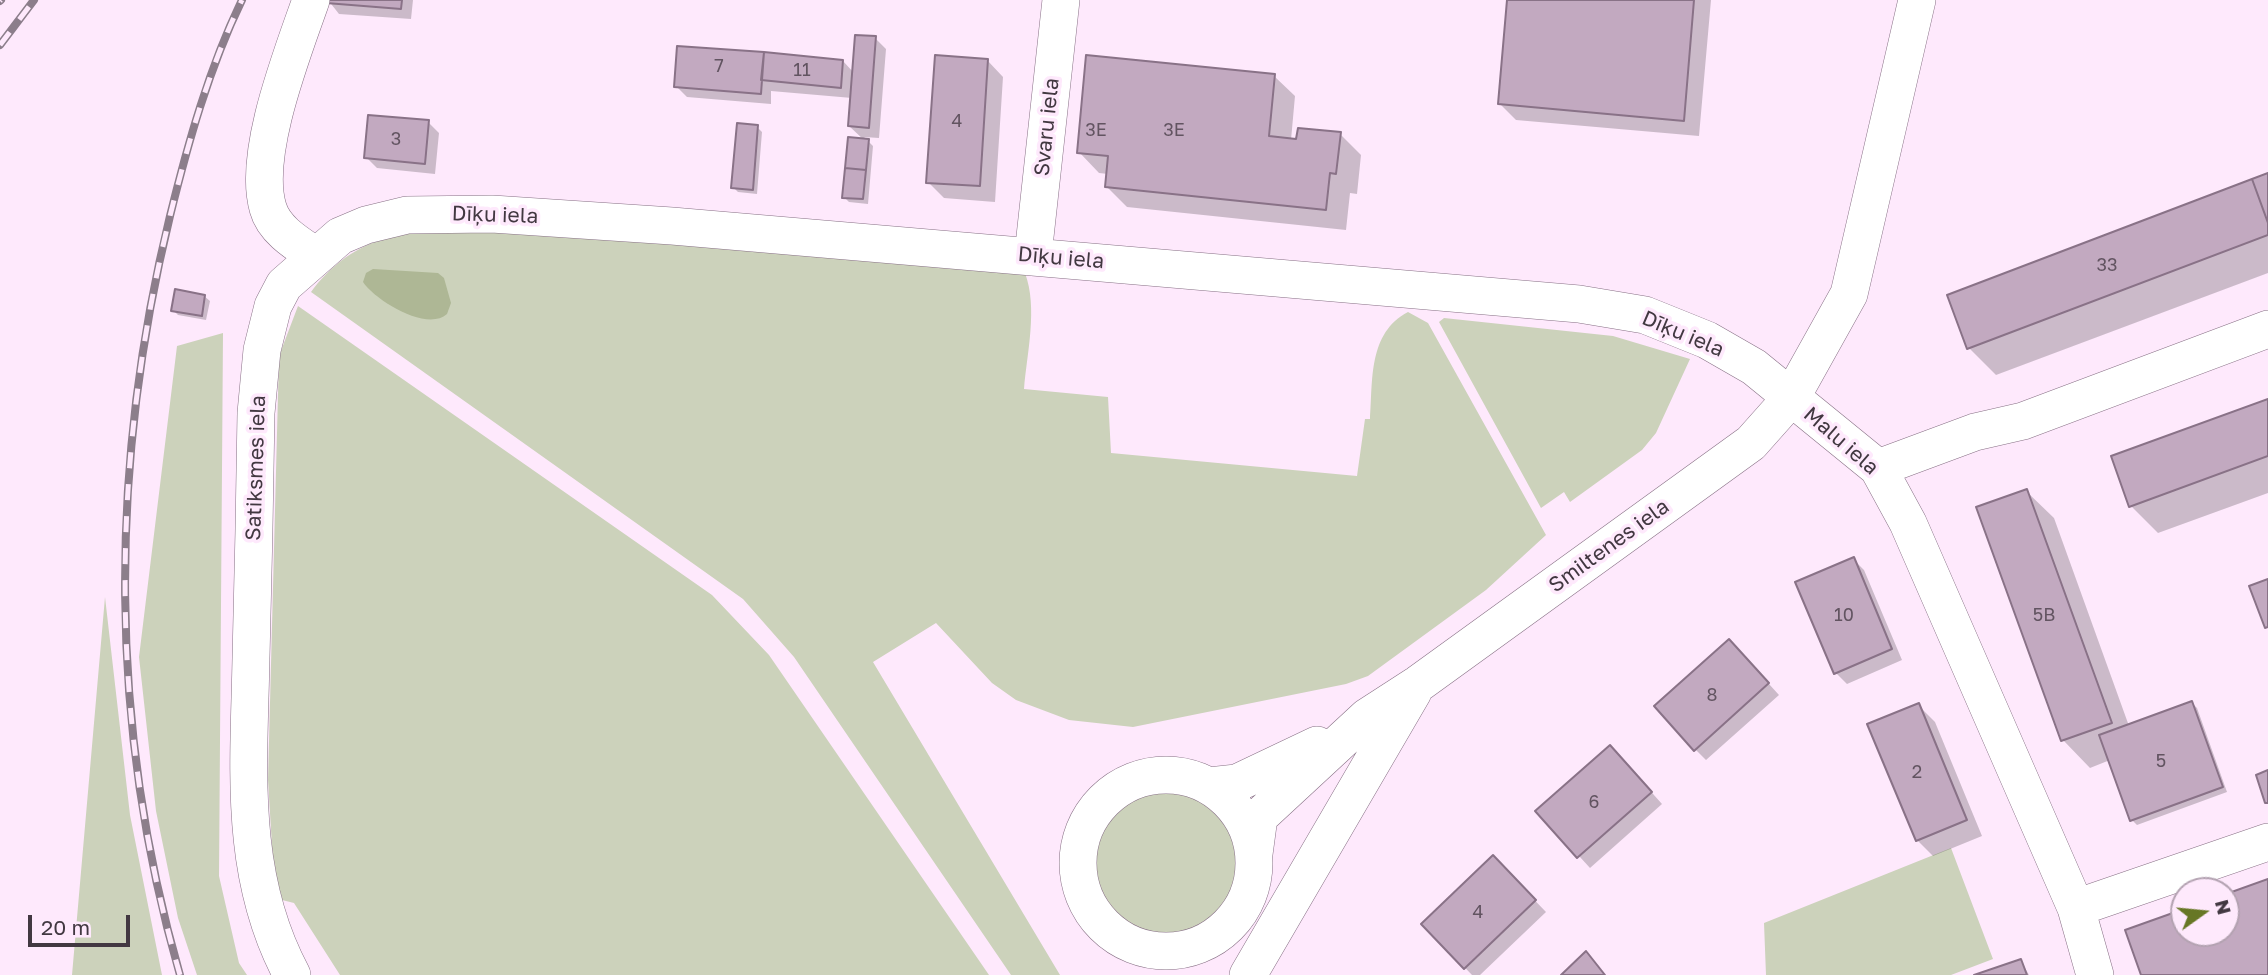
<!DOCTYPE html>
<html>
<head>
<meta charset="utf-8">
<style>
  body { margin:0 }
  #map { position:relative; width:2268px; height:975px; overflow:hidden; background:#fee9fc; font-family:"Golos Text",sans-serif }
  canvas { display:block }
  .north { position:absolute; left:2170px; top:877px; width:70px; height:70px; box-sizing:border-box; background:#fee9fc; border:2px solid #b3a2b1; border-radius:50%; rotate:75deg; font-size:19px; font-weight:700; line-height:28px; text-align:center; color:#423841 }
  .north::after { content:''; display:block; margin:auto; width:24px; height:32px; background:#677725; clip-path:polygon(50% 0,100% 100%,50% 72%,0 100%) }
  .scale { position:absolute; left:28px; top:915px; width:102px; height:32px; box-sizing:border-box; border:4px solid #423841; border-top:0; padding-left:9px; font-size:21px; line-height:24px; white-space:nowrap; color:#423841; -webkit-text-stroke:5px #fee9fc; paint-order:stroke }
</style>
</head>
<body>
<div id="map">
<canvas width="2268" height="975"></canvas>
<div class="north">N</div>
<div class="scale">20 m</div>
</div>
<script>
const ctx = document.querySelector('canvas').getContext('2d');
ctx.lineJoin = 'round';
function fill(path, color) { ctx.fillStyle = color; ctx.fill(path, 'evenodd'); }
function stroke(path, color, width, dash) { ctx.strokeStyle = color; ctx.lineWidth = width; ctx.lineCap = dash ? 'butt' : 'round'; ctx.setLineDash(dash || []); ctx.stroke(path); }
function write(font, color, halo, rows, align = 'center') {
  ctx.font = font + ' "Golos Text",sans-serif'; ctx.lineWidth = 7; ctx.setLineDash([]); ctx.textBaseline = 'middle'; ctx.strokeStyle = halo; ctx.fillStyle = color; for (const [text, x, y, turn = 0] of rows) {
    ctx.save(); ctx.translate(x, y); ctx.rotate((+turn || 0) * Math.PI / 180); ctx.textAlign = isNaN(turn) ? turn : align; if (halo) ctx.strokeText(text, 0, 0); ctx.fillText(text, 0, 0); ctx.restore();
  }
}
fill(new Path2D(`
  M 460,227 L 1025,273 C 1038,308 1027,353 1024,389 L 1108,397 L 1111,453 L 1357,476 L 1365,419 L 1370,419 C 1373,380 1368,333 1408,312 L 1428,323 L 1546,535 L 1486,590 L 1368,676 L 1346,684 L 1133,727 L 1069,720 L 1016,700 L 992,683 L 936,623 L 873,662 L 1060,975 L 1011,975 L 794,657 L 743,599 L 311,292 C 351,239 397,231 460,227 Z
  M 298,306 L 712,595 L 769,655 L 989,975 L 340,975 L 294,903 L 282,900 L 273,863 L 268,780 L 279,356 Z
  M 1444,318 L 1613,336 L 1690,359 L 1656,433 L 1642,450 L 1570,502 L 1564,492 L 1541,508 L 1439,322 Z
  M 223,333 L 219,876 L 239,963 L 247,975 L 197,975 L 178,918 L 156,811 L 139,657 L 177,346 Z
  M 105,597 L 130,815 L 162,975 L 72,975 Z
  M1092 863a75 75 0 1 1 150 0a75 75 0 1 1-150 0Z
  M 1951,848 L 1993,959 L 1951,975 L 1766,975 L 1764,923 Z`), '#ccd2bb');
fill(new Path2D(`
  M 373,269 L 438,273 L 444,278 L 451,303 L 447,314 C 427,332 376,301 363,282 L 366,273 Z`), '#aeb795');
fill(new Path2D(`
  M 328,0 L 413,0 L 411,19 L 339,14 Z
  M 1509,0 L 1711,0 L 1699,136 L 1516,120 L 1500,104 Z
  M 875,38 L 886,49 L 879,138 L 864,137 L 873,146 L 868,204 L 849,202 L 844,197 L 864,140 L 849,126 L 852,98 L 771,91 L 771,104 L 687,97 L 676,86 L 843,61 L 854,73 Z
  M 987,60 L 1003,77 L 995,202 L 944,198 L 928,182 Z
  M 1274,76 L 1295,96 L 1291,140 L 1340,134 L 1361,155 L 1357,194 L 1350,193 L 1346,230 L 1127,207 L 1107,187 L 1108,174 L 1099,173 L 1079,152 Z
  M 428,122 L 439,133 L 435,174 L 377,168 L 366,157 Z
  M 757,127 L 762,132 L 757,194 L 738,192 L 733,187 Z
  M 2268,175 L 2268,273 L 1996,375 L 1969,348 Z
  M 204,296 L 210,301 L 206,320 L 178,315 L 173,310 Z
  M 2268,401 L 2268,493 L 2158,533 L 2131,506 Z
  M 2026,491 L 2054,518 L 2129,726 L 2192,703 L 2197,708 L 2227,792 L 2137,825 L 2132,820 L 2110,760 L 2090,768 L 2063,740 Z
  M 1853,559 L 1864,570 L 1902,660 L 1847,684 L 1836,673 Z
  M 1740,652 L 1779,695 L 1706,760 L 1695,749 Z
  M 1918,705 L 1935,722 L 1982,836 L 1933,856 L 1917,840 Z
  M 1621,758 L 1662,804 L 1590,868 L 1538,811 Z
  M 1493,857 L 1546,912 L 1480,975 L 1472,975 L 1423,924 Z
  M 2021,961 L 2029,975 L 1979,975 Z`), '#0003');
const building = new Path2D(`
  M 327,0 L 402,0 L 401,9 L 326,3 Z
  M 1507,0 L 1694,0 L 1684,121 L 1498,104 Z
  M 855,35 L 876,36 L 869,128 L 848,126 Z
  M 677,46 L 764,52 L 761,94 L 674,87 Z
  M 764,52 L 843,60 L 841,88 L 761,80 Z
  M 935,55 L 988,59 L 980,186 L 926,183 Z
  M 1086,55 L 1275,74 L 1269,136 L 1296,139 L 1298,128 L 1341,132 L 1336,174 L 1330,173 L 1326,210 L 1105,187 L 1108,156 L 1077,153 Z
  M 368,115 L 429,120 L 425,164 L 364,158 Z
  M 737,123 L 758,125 L 753,190 L 731,188 Z
  M 848,137 L 869,139 L 866,170 L 845,168 Z
  M 845,168 L 866,170 L 863,199 L 842,198 Z
  M 2268,173 L 2268,223 L 2252,179 Z
  M 2252,179 L 2268,223 L 2268,235 L 1967,349 L 1947,295 Z
  M 175,289 L 205,295 L 202,316 L 171,311 Z
  M 2268,399 L 2268,456 L 2129,507 L 2111,456 Z
  M 2027,489 L 2112,723 L 2061,741 L 1976,507 Z
  M 1854,557 L 1892,649 L 1834,674 L 1795,582 Z
  M 2268,579 L 2268,627 L 2265,628 L 2249,586 Z
  M 1729,639 L 1769,683 L 1694,751 L 1654,706 Z
  M 2192,701 L 2223,787 L 2130,821 L 2099,735 Z
  M 1919,703 L 1967,820 L 1916,841 L 1867,724 Z
  M 1610,745 L 1652,792 L 1577,858 L 1535,811 Z
  M 2268,770 L 2268,803 L 2265,803 L 2256,775 Z
  M 1493,855 L 1536,900 L 1464,969 L 1421,924 Z
  M 2268,879 L 2268,975 L 2141,975 L 2125,930 L 2184,909 L 2184,933 L 2226,933 L 2226,894 Z
  M 1586,951 L 1605,975 L 1561,975 Z
  M 2021,959 L 2027,975 L 1974,975 Z`);
fill(building, '#c2a9c0');
stroke(building, '#897287', 2);
const minor = new Path2D(`
  M 311,0 C 293,52 252,154 268,208 C 274,230 298,244 316,256
  M 1033,255 L 1061,0
  M 1878,468 L 1975,432 L 2023,421 L 2268,329
  M1078 863a88 88 0 1 1 176 0a88 88 0 1 1-176 0Z
  M 1209,786 L 1237,783 L 1317,745
  M 1254,854 L 1259,817 L 1367,717 L 1418,684 L 1751,443 L 1791,398 L 1849,294 L 1917,0
  M 2076,908 L 2268,842
  M 292,975 C 238,875 249,767 251,658 C 253,576 255,495 256,413 L 262,350 L 273,306 L 284,285 L 340,236 L 366,225 L 407,215 L 492,214 L 672,226 L 1579,304 L 1645,315 L 1707,340 L 1754,367 L 1878,468 L 1908,523 L 2076,908 L 2095,975
  M 1248,975 L 1413,692`);
stroke(minor, '#877085', 38);
stroke(minor, '#fff', 37);
const rail = new Path2D(`
  M 0,1 L 1,0
  M 0,45 L 34,0
  M 180,975 C 108,726 109,466 170,216 C 188,143 209,68 242,0`);
stroke(rail, '#8c7e8b', 8);
stroke(rail, '#fee9fc', 5, [16]);
write('18px', '#625461', null, [
  ["7",719,66],
  ["11",802,70],
  ["4",957,121],
  ["3E",1096,130],
  ["3E",1174,130],
  ["3",396,139],
  ["33",2107,265],
  ["10",1844,615],
  ["5B",2044,615],
  ["8",1712,695],
  ["5",2161,761],
  ["2",1917,772],
  ["6",1594,802],
  ["4",1478,912]
]);
write('21px', '#423841', '#fee9fc', [
  ["Svaru iela",1047,127,-84],
  ["Dīķu iela",495,215,2],
  ["Dīķu iela",1061,258,5],
  ["Dīķu iela",1683,334,23],
  ["Malu iela",1841,441,41],
  ["Satiksmes iela",256,468,-88],
  ["Smiltenes iela",1609,546,-36]
]);
</script>
</body>
</html>
